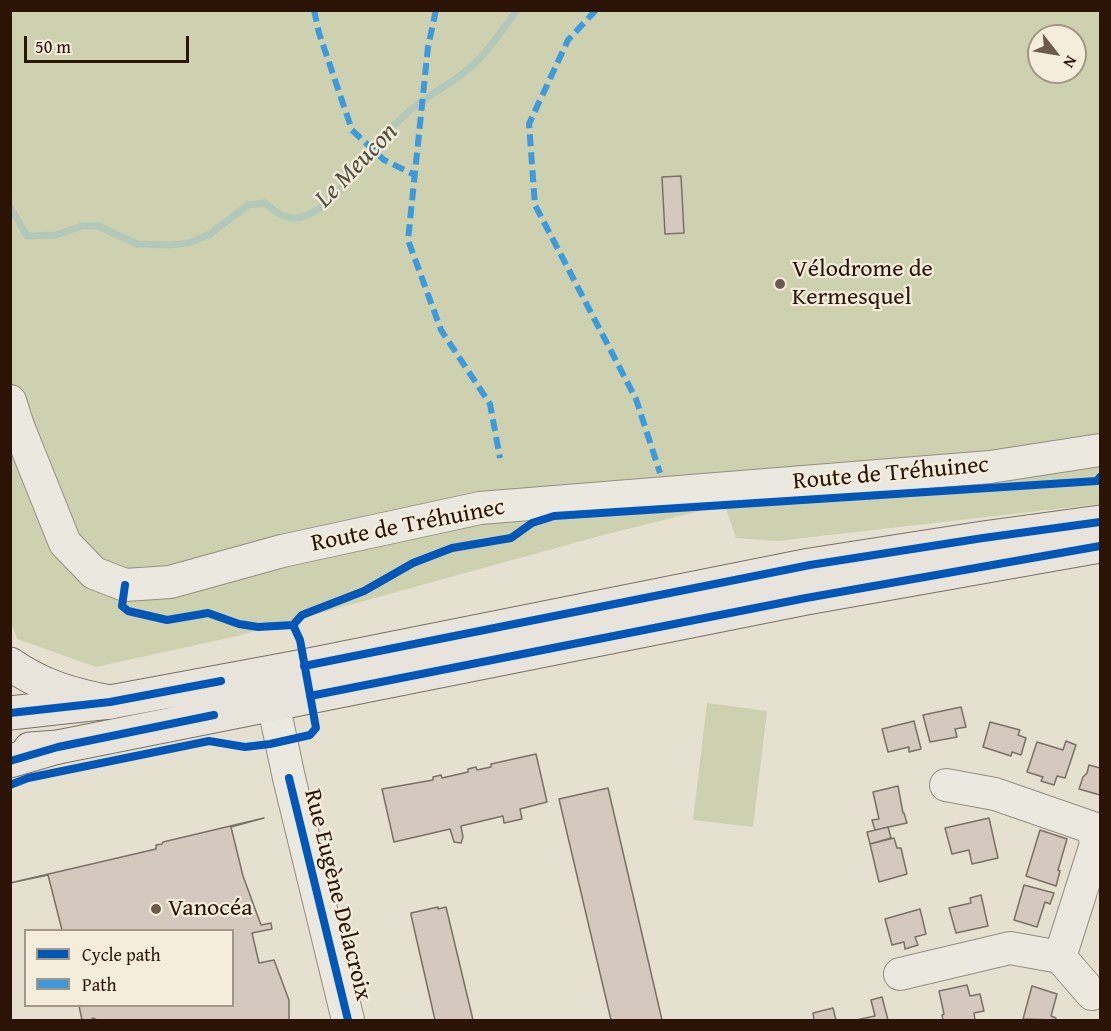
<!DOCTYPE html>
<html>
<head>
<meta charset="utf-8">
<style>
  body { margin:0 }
  #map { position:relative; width:1111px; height:1031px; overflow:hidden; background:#e6e0d0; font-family:"Gentium Book Plus",serif }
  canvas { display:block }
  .frame { position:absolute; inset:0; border:12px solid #2b1405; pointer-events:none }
  .legend { position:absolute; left:24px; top:929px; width:210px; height:78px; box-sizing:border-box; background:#f4eddb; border:2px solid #a49685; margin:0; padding:8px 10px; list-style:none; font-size:18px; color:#2b1405 }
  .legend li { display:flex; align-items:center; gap:12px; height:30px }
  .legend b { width:30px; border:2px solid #a49685 }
  .north { position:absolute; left:1027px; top:24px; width:60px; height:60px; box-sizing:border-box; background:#f4eddb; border:2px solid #a49685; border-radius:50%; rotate:121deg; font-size:16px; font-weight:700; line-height:24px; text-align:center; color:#2b1405 }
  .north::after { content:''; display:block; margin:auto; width:21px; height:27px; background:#6c5b4c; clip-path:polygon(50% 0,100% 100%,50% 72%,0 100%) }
  .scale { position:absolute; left:24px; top:36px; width:165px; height:27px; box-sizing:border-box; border:3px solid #2b1405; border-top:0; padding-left:8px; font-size:18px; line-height:21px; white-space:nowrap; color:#2b1405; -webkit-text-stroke:4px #f4eddb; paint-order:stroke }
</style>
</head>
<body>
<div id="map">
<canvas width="1111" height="1031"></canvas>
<div class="frame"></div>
<ul class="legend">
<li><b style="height:8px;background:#0057b8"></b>Cycle path</li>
<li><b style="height:8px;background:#3d9add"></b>Path</li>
</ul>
<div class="north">N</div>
<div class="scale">50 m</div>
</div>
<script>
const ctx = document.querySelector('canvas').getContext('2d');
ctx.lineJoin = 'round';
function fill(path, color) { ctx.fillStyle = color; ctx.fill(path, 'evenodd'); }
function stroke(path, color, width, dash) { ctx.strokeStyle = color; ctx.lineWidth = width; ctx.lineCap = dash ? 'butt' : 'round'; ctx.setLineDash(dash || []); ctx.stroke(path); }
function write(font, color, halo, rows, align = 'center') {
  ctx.font = font + ' "Gentium Book Plus",serif'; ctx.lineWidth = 4.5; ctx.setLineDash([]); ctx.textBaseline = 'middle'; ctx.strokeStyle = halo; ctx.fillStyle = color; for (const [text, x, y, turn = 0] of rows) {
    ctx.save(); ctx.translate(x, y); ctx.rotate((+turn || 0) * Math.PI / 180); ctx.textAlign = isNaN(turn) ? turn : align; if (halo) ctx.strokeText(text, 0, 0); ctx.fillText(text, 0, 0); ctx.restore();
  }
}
fill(new Path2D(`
  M 11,11 L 1100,11 L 1100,504 L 777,541 L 736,538 L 725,505 L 603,535 L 237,636 L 96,667 L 17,639 L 11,622 ZM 1039,36 L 1075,36 L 1075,72 L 1039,72 Z
  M 707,703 L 767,711 L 753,827 L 693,820 Z`), '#cdd1b0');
stroke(new Path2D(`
  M 10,207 L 27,236 L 56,235 L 82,226 L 98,226 L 137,244 L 169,245 L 189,243 L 210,234 L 248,205 L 265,203 C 277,214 289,222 305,216 C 337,205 358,161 381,138 C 393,126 405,114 418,104 C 434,92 452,83 467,70 C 487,54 501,31 517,10`), '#b2c9b9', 7);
const building = new Path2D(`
  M 681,176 L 684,233 L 665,234 L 662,177 Z
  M 961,707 L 966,727 L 955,729 L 957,737 L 930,742 L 923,715 Z
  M 914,721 L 921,749 L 909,752 L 909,747 L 888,752 L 882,729 Z
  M 990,722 L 1020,730 L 1018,735 L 1026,738 L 1021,755 L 1012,752 L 1011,756 L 983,747 Z
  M 1066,741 L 1076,745 L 1065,778 L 1057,776 L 1054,785 L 1041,781 L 1043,777 L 1027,772 L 1037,742 L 1063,750 Z
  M 536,754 L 547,802 L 520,809 L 522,819 L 504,823 L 503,816 L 461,826 L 463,837 L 461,843 L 454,842 L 450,829 L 394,842 L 382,789 L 433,780 L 433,777 L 441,775 L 442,778 L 468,772 L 468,769 L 476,767 L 477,770 L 491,767 L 491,764 Z
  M 1089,765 L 1100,768 L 1100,797 L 1100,795 L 1079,789 L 1083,777 L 1087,773 Z
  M 898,786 L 903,813 L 904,813 L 907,823 L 875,830 L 872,820 L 879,819 L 873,792 Z
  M 608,788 L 662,1020 L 611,1020 L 559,799 Z
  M 264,818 L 231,827 L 243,876 L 261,925 L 271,923 L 272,929 L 252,933 L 259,963 L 274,960 L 289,1000 L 289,1020 L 97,1020 L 93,1018 L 91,1020 L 82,1020 L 79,1006 L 232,1006 L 232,930 L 62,930 L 48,875 L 10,883 L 156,849 L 156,845 L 162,844 L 163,842 Z
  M 989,818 L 998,858 L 972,864 L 969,850 L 952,854 L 945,828 Z
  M 888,827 L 891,838 L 870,844 L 867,832 Z
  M 1040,830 L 1067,839 L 1058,870 L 1060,871 L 1056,886 L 1026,876 Z
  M 894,838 L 897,848 L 901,848 L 907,874 L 879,882 L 870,844 Z
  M 1024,885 L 1054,893 L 1050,904 L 1045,902 L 1037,927 L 1014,920 Z
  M 981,895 L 988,926 L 956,933 L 949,908 L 971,903 L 970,898 Z
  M 438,907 L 438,909 L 446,907 L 473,1020 L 435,1020 L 411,915 L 411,913 Z
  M 920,909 L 926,934 L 915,937 L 918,945 L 905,949 L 904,942 L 892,945 L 885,919 Z
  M 967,985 L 970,996 L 980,994 L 984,1011 L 974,1013 L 975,1020 L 943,1020 L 942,1015 L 944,1014 L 939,991 Z
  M 1032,986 L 1057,994 L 1051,1016 L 1056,1018 L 1055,1020 L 1023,1019 Z
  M 882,997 L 888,1020 L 856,1020 L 875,1016 L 871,1000 Z
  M 833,1008 L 836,1020 L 814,1020 L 813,1013 Z`);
fill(building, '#d5c8be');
stroke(building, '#797167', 1.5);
const minor = new Path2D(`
  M 10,401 L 18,426 L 65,543 L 94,573 L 125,585 L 170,582 L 282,551 L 480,508 L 990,467 L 1100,450
  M 268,679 L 289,778 L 348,1020
  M 946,785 L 995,794 L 1093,828 L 1096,844 L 1060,957
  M 900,974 L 1010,948 L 1060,957 L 1092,994`);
const major = new Path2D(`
  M 10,713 L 110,702 L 304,666 L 810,565 L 983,538 L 1100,522
  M 30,749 L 58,747 L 806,598 L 1100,546`);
const highway = new Path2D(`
  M 10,664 C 41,686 73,695 110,702
  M 10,761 L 58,747`);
stroke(minor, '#948d82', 34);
stroke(major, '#797167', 35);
stroke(highway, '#797167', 35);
stroke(minor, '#ebe8e0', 32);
stroke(major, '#e8e4db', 33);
stroke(highway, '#e8e4db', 33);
stroke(new Path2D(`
  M 314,10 L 319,33 L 352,130 L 384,160 L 415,175
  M 436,10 L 428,47 L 408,240 L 441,330 L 490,404 L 500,458
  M 596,10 L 568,40 L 529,124 L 535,205 L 636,399 L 660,473`), '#3d9add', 6, [12, 6]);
stroke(new Path2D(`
  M 125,585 L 122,606 L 128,611 L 167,620 L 208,613 L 239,624 L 258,627 L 293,625
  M 304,666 L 810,565 L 983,538 L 1100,522
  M 310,696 L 806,598 L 1100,546
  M 10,713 L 110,702 L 221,681
  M 10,761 L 58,747 L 214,715
  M 289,778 L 348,1020
  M 10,785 L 28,778 L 209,741 L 245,747 L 270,744 L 310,735 L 316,728 L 300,640 L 293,625 L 302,615 L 364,591 L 413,563 L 452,548 L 511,538 L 532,523 L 554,516 L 1097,481 L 1100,477`), '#0057b8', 8);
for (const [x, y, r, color] of [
  [780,284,6,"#6c5b4c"],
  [156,909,6,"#6c5b4c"]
]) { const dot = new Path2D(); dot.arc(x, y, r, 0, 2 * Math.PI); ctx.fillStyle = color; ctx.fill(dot); stroke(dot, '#f4eddb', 2); }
write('24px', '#2b1405', '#f4eddb', [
  ["Vélodrome de",792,270],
  ["Kermesquel",792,298],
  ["Vanocéa",168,909]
], 'left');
write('24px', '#2b1405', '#f4eddb', [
  ["Route de Tréhuinec",891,474,-5],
  ["Route de Tréhuinec",408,526,-11],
  ["Rue Eugène Delacroix",337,895,76]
]);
write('italic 26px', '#525040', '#f4eddb', [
  ["Le Meucon",357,166,-46]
]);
</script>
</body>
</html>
